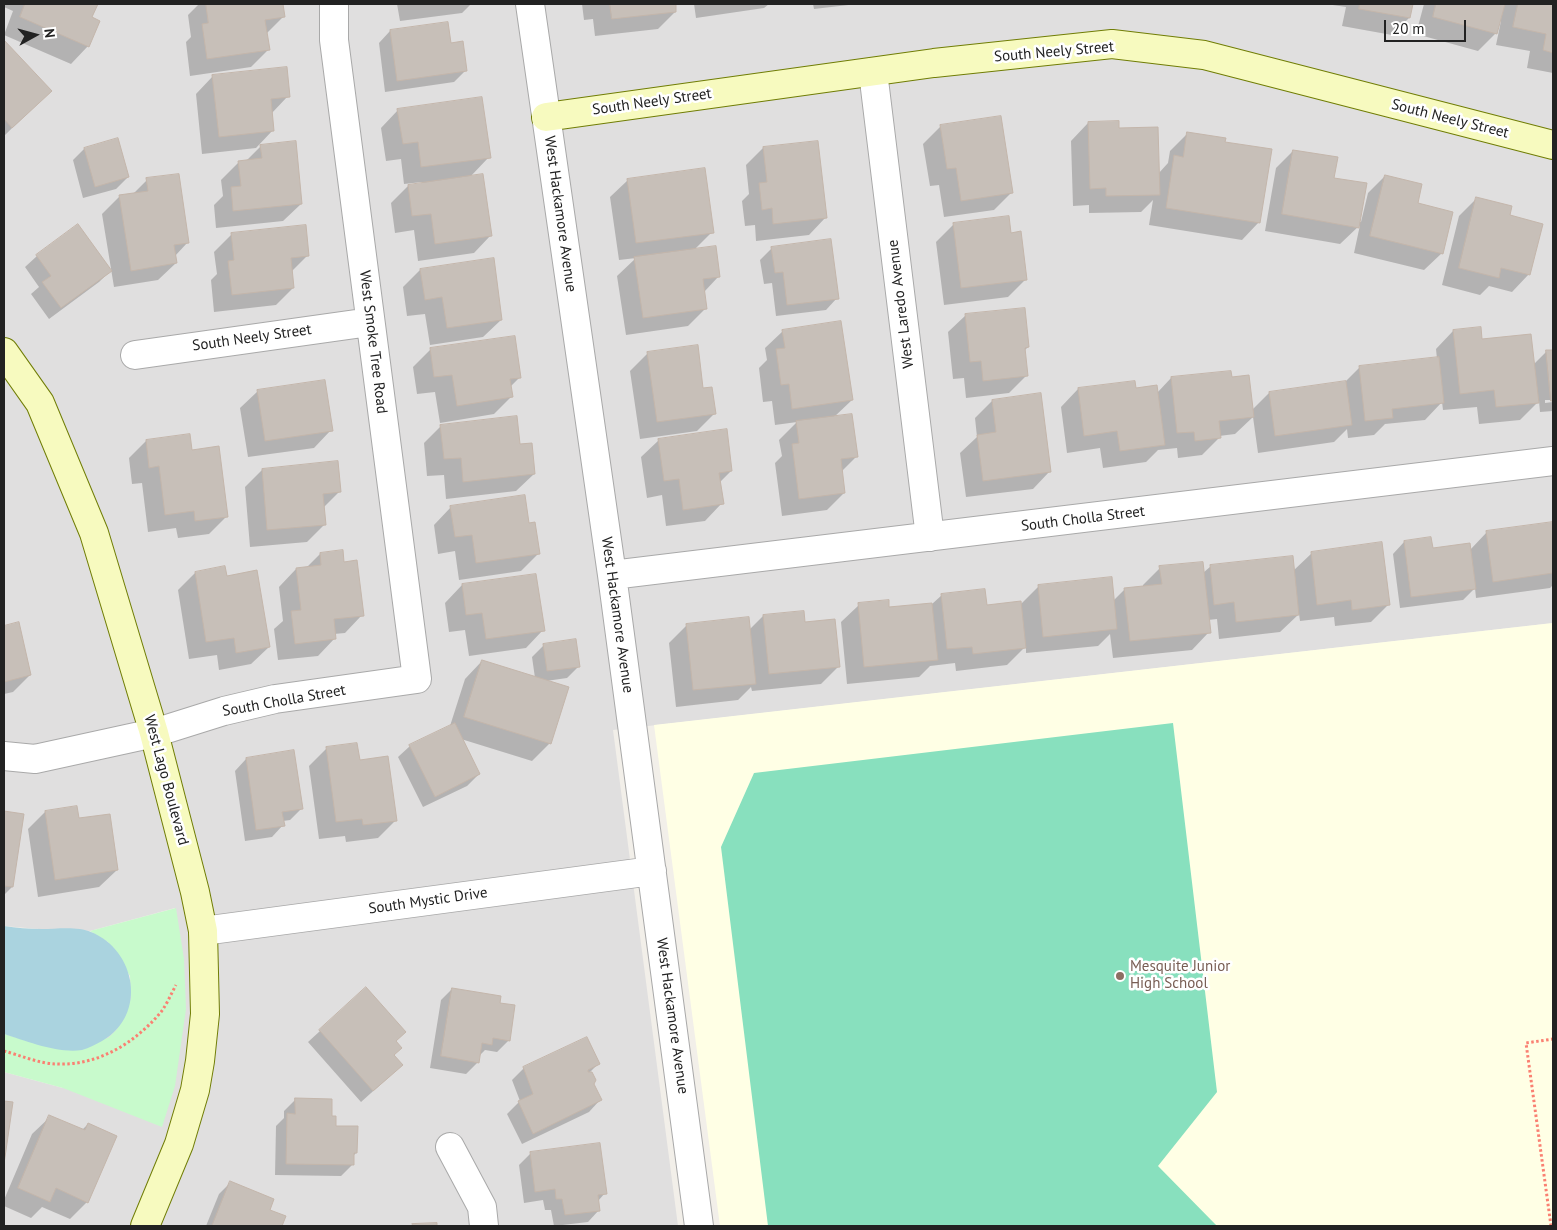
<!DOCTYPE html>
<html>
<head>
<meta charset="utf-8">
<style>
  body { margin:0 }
  #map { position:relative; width:1557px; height:1230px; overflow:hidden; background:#f2efe9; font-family:"PT Sans",sans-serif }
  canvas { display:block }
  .frame { position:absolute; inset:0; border:5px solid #222; pointer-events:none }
  .north { position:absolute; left:10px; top:10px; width:50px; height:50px; -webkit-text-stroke:4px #fff; paint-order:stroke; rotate:83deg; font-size:14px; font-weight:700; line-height:20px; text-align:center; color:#222 }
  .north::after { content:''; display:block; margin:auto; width:18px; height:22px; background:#222; clip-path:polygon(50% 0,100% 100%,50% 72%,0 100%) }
  .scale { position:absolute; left:1384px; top:20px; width:82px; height:22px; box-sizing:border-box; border:2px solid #222; border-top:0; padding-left:6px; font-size:15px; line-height:18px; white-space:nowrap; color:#222; -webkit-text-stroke:4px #fff; paint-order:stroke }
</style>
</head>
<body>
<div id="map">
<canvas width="1557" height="1230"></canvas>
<div class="frame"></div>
<div class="north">N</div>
<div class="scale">20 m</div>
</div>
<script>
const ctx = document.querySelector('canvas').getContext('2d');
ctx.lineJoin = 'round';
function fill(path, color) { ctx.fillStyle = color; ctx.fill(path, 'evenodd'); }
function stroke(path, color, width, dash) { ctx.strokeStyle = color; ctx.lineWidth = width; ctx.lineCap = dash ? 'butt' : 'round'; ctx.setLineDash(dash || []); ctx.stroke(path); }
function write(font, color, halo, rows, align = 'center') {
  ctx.font = font + ' "PT Sans",sans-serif'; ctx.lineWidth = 5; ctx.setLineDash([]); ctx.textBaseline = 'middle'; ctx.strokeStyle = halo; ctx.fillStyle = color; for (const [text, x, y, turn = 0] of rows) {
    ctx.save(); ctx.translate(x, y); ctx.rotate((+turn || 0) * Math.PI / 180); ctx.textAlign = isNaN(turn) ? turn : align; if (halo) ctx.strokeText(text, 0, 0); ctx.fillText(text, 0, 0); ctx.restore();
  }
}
fill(new Path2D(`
  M 4,4 L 1553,4 L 1553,623 L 613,730 L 678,1226 L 4,1226 L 4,1072 L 63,1088 L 175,908 L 90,931 L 67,929 L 39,929 L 4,926 Z`), '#e0dfdf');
fill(new Path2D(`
  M 1553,623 L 1553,1226 L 720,1226 L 654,725 Z`), '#ffffe5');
fill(new Path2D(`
  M 176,908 L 184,959 L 186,1009 L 175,1086 L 162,1127 L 63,1088 L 4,1072 L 4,1034 L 45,1046 L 108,1038 L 117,1029 L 123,1020 L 131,998 L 130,976 L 108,942 L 90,931 Z`), '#c8facc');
fill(new Path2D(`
  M 1173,723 L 1217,1092 L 1158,1166 L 1217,1226 L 768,1226 L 721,847 L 754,773 Z`), '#88e0be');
fill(new Path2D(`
  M 4,926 C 16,928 29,929 42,929 C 56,929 78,926 91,932 C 136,950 148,1015 102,1041 C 96,1044 89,1048 82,1050 C 59,1054 26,1041 4,1034 Z`), '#aad3df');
fill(new Path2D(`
  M 5,4 L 97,4 L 90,18 L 88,46 L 71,64 L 4,35 L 13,11 L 4,7 Z
  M 199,4 L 281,4 L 283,17 L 266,34 L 268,50 L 251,67 L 190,76 L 186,42 L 191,37 L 188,15 Z
  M 397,4 L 471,4 L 462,13 L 400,21 Z
  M 582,4 L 674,4 L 675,12 L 658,29 L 595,36 L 593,19 L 584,20 Z
  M 694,4 L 769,4 L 764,8 L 696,18 Z
  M 813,4 L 857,4 L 814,9 Z
  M 1326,4 L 1412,4 L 1409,18 L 1392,35 L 1342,26 L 1346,7 Z
  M 1424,4 L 1553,4 L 1553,73 L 1527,68 L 1530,51 L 1496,45 L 1501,21 L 1499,21 L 1496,33 L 1478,51 L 1416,34 Z
  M 390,31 L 449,44 L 466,70 L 454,82 L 385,92 L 379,43 Z
  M 4,42 L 50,91 L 4,136 Z
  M 213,76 L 288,96 L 271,114 L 273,130 L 256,148 L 202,154 L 196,94 Z
  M 398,110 L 489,157 L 470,177 L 491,235 L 474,253 L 418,261 L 414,230 L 395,233 L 391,203 L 408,186 L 423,184 L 422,182 L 404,184 L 401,159 L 386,161 L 381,128 Z
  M 1088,123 L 1117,129 L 1158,174 L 1168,163 L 1170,151 L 1188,133 L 1223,143 L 1259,222 L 1242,240 L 1149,225 L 1153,200 L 1141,212 L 1089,213 L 1089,205 L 1073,206 L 1071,141 Z
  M 941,126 L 1012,192 L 994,210 L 944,217 L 939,185 L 930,186 L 923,144 Z
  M 261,146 L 301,204 L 283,221 L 216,228 L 214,205 L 223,196 L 221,180 L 239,162 L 246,161 Z
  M 763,148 L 826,217 L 809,235 L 756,241 L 755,225 L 745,226 L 742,201 L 749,194 L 746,165 Z
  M 84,149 L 128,177 L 116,189 L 83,198 L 73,160 Z
  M 1293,151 L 1359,222 L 1361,222 L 1368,193 L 1385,176 L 1416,204 L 1442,253 L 1424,270 L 1354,253 L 1360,225 L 1340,244 L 1265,231 L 1276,168 Z
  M 147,180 L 188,242 L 175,256 L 176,263 L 158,280 L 114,287 L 102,214 L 119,197 L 132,195 Z
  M 628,180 L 712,232 L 694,250 L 719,276 L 704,292 L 706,308 L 688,326 L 626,335 L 617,276 L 636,258 L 619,260 L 610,197 Z
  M 1476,199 L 1508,216 L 1529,274 L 1512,292 L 1489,286 L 1480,295 L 1442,285 L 1459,216 Z
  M 953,225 L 1010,234 L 1026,279 L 1008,297 L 944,305 L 936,242 Z
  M 232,234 L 308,255 L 291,272 L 293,288 L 276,305 L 214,312 L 211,280 L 217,274 L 214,252 Z
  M 772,248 L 837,298 L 826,310 L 776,316 L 772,283 L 764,284 L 760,260 Z
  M 37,256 L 110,271 L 99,282 L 49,319 L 31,294 L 39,287 L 25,267 Z
  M 420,270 L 501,320 L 483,337 L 430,345 L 425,314 L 407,316 L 403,287 Z
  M 966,315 L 1028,347 L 1024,351 L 1026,376 L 1009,393 L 966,398 L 964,378 L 953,379 L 948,332 Z
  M 783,331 L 852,400 L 833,418 L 857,456 L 841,472 L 844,493 L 827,510 L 782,516 L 775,463 L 782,456 L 779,440 L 797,422 L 775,425 L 772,401 L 763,402 L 759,368 L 767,360 L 765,348 Z
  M 1453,331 L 1481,341 L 1533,365 L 1547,351 L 1553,351 L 1553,400 L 1545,400 L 1545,403 L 1553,402 L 1553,411 L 1540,412 L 1539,401 L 1520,420 L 1479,424 L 1477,407 L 1443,410 L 1442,402 L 1425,420 L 1385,424 L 1374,435 L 1348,438 L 1347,429 L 1334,442 L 1258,453 L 1253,417 L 1235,434 L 1219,436 L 1219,438 L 1202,455 L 1178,458 L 1177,448 L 1158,450 L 1146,462 L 1103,468 L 1100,448 L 1067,453 L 1061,407 L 1078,389 L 1135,390 L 1157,393 L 1171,378 L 1231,378 L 1252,410 L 1269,393 L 1344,383 L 1360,367 L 1437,359 L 1436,349 Z
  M 514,337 L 520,377 L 510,387 L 511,397 L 494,414 L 440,423 L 435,392 L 417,394 L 413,367 L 430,350 Z
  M 648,353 L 702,389 L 715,413 L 697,431 L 640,439 L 630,371 Z
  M 258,391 L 331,430 L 314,448 L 248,457 L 240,408 Z
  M 992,401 L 1050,471 L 1033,489 L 966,497 L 960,453 L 977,437 L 975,418 Z
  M 441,426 L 519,445 L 534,474 L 516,491 L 446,499 L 444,475 L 427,476 L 424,443 Z
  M 659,440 L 731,471 L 720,482 L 722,503 L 705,521 L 666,526 L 662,495 L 647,498 L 641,457 Z
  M 146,441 L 191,451 L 226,517 L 209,534 L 178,538 L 176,528 L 148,532 L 142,483 L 132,484 L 129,458 Z
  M 262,470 L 339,492 L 323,508 L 325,524 L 307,542 L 250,547 L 245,487 Z
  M 451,507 L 528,524 L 538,554 L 521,571 L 459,580 L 455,551 L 438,554 L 434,525 Z
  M 1553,523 L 1553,585 L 1550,588 L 1476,598 L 1475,588 L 1463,600 L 1400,608 L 1393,554 L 1404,542 L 1432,549 L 1470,550 L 1487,532 Z
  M 1312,553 L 1388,605 L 1371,622 L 1335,626 L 1334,617 L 1300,621 L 1299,614 L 1280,632 L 1219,639 L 1217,619 L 1208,620 L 1209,632 L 1192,650 L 1113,658 L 1110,634 L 1098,646 L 1026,653 L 1026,646 L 1007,665 L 956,671 L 955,663 L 930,666 L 919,677 L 847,684 L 841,622 L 859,605 L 888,609 L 932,604 L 942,595 L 986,606 L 1020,605 L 1039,586 L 1113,601 L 1125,589 L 1143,588 L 1143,585 L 1160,568 L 1203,573 L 1211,566 L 1293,571 Z
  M 320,554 L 342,563 L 362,615 L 345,633 L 334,634 L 335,638 L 318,656 L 278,660 L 274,629 L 283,621 L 279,587 L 296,569 L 306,568 Z
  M 195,573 L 226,577 L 269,647 L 251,664 L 219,670 L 217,655 L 189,659 L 178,590 Z
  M 462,585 L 543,630 L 526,648 L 469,656 L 465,630 L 449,632 L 445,603 Z
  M 763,616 L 804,624 L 839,666 L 821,684 L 752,691 L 751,687 L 738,700 L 676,707 L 669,643 L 686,626 L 749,630 Z
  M 18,624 L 30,675 L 13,692 L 4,694 L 4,627 Z
  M 544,645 L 578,667 L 567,678 L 546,681 L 550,743 L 532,761 L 461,739 L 479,774 L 467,786 L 423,807 L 398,757 L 410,746 L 450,726 L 465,679 L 482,661 L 535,678 L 532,657 Z
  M 356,744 L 359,761 L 396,820 L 378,838 L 346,842 L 345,836 L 319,839 L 309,766 L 326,749 Z
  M 246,759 L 302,808 L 290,820 L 283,821 L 283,825 L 272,837 L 245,841 L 235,771 Z
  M 4,812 L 23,815 L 12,887 L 4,895 Z
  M 45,812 L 78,819 L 117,870 L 99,887 L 38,897 L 28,829 Z
  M 366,989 L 395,1041 L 390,1076 L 361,1102 L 308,1042 Z
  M 452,989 L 499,1004 L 509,1040 L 497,1052 L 485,1050 L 479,1056 L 478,1062 L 466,1074 L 430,1068 L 441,1000 Z
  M 598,1064 L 589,1073 L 600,1100 L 589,1112 L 522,1144 L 507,1114 L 520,1101 L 512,1080 L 524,1068 Z
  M 295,1100 L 331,1117 L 335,1127 L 356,1153 L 353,1156 L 352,1165 L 341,1176 L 275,1175 L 276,1126 L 284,1118 L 284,1111 Z
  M 4,1102 L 12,1103 L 4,1156 Z
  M 50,1117 L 82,1130 L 88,1124 L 87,1202 L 70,1219 L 42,1207 L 31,1218 L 4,1206 L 4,1200 L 32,1134 Z
  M 530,1154 L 605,1193 L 598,1201 L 599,1210 L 588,1222 L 554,1226 L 551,1210 L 545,1210 L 543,1200 L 524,1203 L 519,1165 Z
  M 230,1183 L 269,1211 L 284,1217 L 280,1226 L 206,1226 L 219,1194 Z`), '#0003');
const building = new Path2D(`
  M 25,4 L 98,4 L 92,17 L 100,21 L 89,47 L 20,17 Z
  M 206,4 L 283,4 L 285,17 L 265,20 L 270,50 L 207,59 L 202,24 L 208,23 Z
  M 610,4 L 676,4 L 676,12 L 612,19 Z
  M 1360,4 L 1413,4 L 1410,18 L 1359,9 Z
  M 1436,4 L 1505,4 L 1497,34 L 1433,17 Z
  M 1518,4 L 1553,4 L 1553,53 L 1543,50 L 1546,34 L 1513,27 Z
  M 448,22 L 451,43 L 463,41 L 467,71 L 397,81 L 390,30 Z
  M 4,40 L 52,91 L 12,128 L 4,119 Z
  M 287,67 L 290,97 L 271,99 L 274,131 L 219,137 L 212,75 Z
  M 482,97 L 491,158 L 421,167 L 418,142 L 403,144 L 397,109 Z
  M 1001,116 L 1013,193 L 961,201 L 956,168 L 947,169 L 940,125 Z
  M 1119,121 L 1119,128 L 1158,127 L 1160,195 L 1106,196 L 1106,188 L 1090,189 L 1088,122 Z
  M 1187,132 L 1226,138 L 1225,142 L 1272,149 L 1260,223 L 1166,208 L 1174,155 L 1183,157 Z
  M 118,138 L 129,177 L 95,187 L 84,148 Z
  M 296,141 L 302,204 L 233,211 L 231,187 L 241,186 L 238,161 L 262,158 L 260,145 Z
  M 818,141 L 827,218 L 773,224 L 772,208 L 762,210 L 759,183 L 767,182 L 763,147 Z
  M 1293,150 L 1338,157 L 1334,178 L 1367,183 L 1359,228 L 1282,214 Z
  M 705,168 L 714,233 L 636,243 L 627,179 Z
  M 179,174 L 189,243 L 174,245 L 177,263 L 131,271 L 119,195 L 148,191 L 146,178 Z
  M 483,174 L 492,236 L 435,244 L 431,214 L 412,216 L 408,185 Z
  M 1385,175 L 1422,184 L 1418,203 L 1453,212 L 1443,254 L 1370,236 Z
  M 1476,197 L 1512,206 L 1510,215 L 1543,224 L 1530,275 L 1501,268 L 1499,278 L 1459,268 Z
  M 1009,216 L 1011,233 L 1021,231 L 1027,280 L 961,288 L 953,223 Z
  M 78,224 L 112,271 L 61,308 L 42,282 L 51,276 L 36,255 Z
  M 306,225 L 309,256 L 291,258 L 294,288 L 232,295 L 228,261 L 234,260 L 231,233 Z
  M 831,239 L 839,299 L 787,305 L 783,272 L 775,273 L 771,247 Z
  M 716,246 L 720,277 L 703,279 L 707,309 L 643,318 L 634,257 Z
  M 494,258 L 502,320 L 447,328 L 442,297 L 425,300 L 420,269 Z
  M 1025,308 L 1029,347 L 1025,348 L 1028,376 L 983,381 L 981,361 L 970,362 L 965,314 Z
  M 841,321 L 853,400 L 792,409 L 789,384 L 781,385 L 776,349 L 785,348 L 782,330 Z
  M 1481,327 L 1482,339 L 1531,334 L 1539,403 L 1496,407 L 1494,390 L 1460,394 L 1453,330 Z
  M 515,336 L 521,378 L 510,379 L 513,397 L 457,406 L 452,375 L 434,377 L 430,348 Z
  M 698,345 L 703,388 L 712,387 L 716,414 L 657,422 L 647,352 Z
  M 1546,350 L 1553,350 L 1553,401 L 1551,401 Z
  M 1439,357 L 1444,403 L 1392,409 L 1393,418 L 1365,421 L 1359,366 Z
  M 1231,371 L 1232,377 L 1249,375 L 1254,417 L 1219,421 L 1221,438 L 1195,441 L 1194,432 L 1177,433 L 1171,377 Z
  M 325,380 L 333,431 L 265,441 L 257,390 Z
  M 1135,381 L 1136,388 L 1157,385 L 1165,445 L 1120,451 L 1117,431 L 1084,436 L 1078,388 Z
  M 1346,381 L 1352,425 L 1275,436 L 1269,392 Z
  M 1041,393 L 1051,472 L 983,481 L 977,435 L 996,432 L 992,400 Z
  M 852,414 L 858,457 L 841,459 L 845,493 L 799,499 L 792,444 L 799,443 L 796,421 Z
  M 517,416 L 520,444 L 532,443 L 535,474 L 463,482 L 461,458 L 444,459 L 440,425 Z
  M 727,429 L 732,471 L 719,473 L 724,504 L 683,510 L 679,479 L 664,481 L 658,439 Z
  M 190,434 L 192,450 L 219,446 L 228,517 L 195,521 L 194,511 L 165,515 L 159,466 L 149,468 L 146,440 Z
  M 338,461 L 341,492 L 323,494 L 326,525 L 267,530 L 262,469 Z
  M 525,495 L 529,523 L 535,522 L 540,554 L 476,563 L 472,535 L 455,537 L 450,506 Z
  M 1553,522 L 1553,573 L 1493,582 L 1486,531 Z
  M 1431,537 L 1433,548 L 1470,543 L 1476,589 L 1411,597 L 1404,541 Z
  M 1382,542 L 1390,605 L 1352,610 L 1351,600 L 1317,605 L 1311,552 Z
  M 343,550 L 344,562 L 357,560 L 364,616 L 334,619 L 336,639 L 295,644 L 291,611 L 301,610 L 296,568 L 321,565 L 320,553 Z
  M 1293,556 L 1299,615 L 1236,622 L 1234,602 L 1214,605 L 1210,565 Z
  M 1203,562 L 1211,633 L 1130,641 L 1124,588 L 1162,584 L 1159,566 Z
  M 225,566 L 227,576 L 257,570 L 270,647 L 236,653 L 234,638 L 206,642 L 195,572 Z
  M 536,574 L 545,631 L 486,639 L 482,613 L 466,615 L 462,584 Z
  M 1112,577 L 1117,629 L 1043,637 L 1038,585 Z
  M 985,589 L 987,605 L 1021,601 L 1026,648 L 973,654 L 972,647 L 947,649 L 941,594 Z
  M 889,600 L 889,607 L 932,603 L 938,660 L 864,667 L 858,603 Z
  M 804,611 L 805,622 L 835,619 L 840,667 L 769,674 L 763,615 Z
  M 749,617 L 756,684 L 693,690 L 686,624 Z
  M 19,622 L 31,675 L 4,682 L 4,626 Z
  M 576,639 L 580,667 L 547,671 L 543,644 Z
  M 482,660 L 569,687 L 551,744 L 464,717 Z
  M 455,723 L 480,774 L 435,797 L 409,745 Z
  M 357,743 L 360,760 L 388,756 L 397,821 L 363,825 L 362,819 L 336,822 L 326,747 Z
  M 294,750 L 303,809 L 282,812 L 285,826 L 256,830 L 246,758 Z
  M 77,806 L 79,818 L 110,814 L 118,870 L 55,880 L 45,811 Z
  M 4,811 L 24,814 L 13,887 L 4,886 Z
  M 366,987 L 406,1032 L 396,1041 L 402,1048 L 394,1055 L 403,1065 L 373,1091 L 319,1030 Z
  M 452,988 L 501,996 L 500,1003 L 515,1005 L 510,1041 L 493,1038 L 492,1045 L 482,1043 L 479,1063 L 441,1056 Z
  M 587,1037 L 600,1064 L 588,1070 L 588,1072 L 592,1072 L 596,1080 L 594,1084 L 602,1100 L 533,1134 L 518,1101 L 533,1094 L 523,1067 Z
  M 295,1098 L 332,1099 L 332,1116 L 336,1116 L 336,1126 L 358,1126 L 357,1153 L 354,1153 L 354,1165 L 286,1164 L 287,1113 L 295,1114 Z
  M 4,1101 L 13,1102 L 4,1164 Z
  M 49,1115 L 85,1130 L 88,1123 L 117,1136 L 88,1203 L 56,1188 L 50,1202 L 18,1188 Z
  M 600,1143 L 607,1194 L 598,1195 L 600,1211 L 565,1215 L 562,1199 L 556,1199 L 555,1189 L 535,1192 L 530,1152 Z
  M 230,1181 L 274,1199 L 270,1210 L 286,1216 L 282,1226 L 212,1226 Z
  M 437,1223 L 437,1226 L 413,1226 L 412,1224 Z`);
fill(building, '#c7bfb8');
stroke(building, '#c4b6ab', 1);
const street = new Path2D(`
  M 530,4 L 612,575 L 699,1226
  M 873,72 L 930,537
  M 135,355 L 370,322
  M 612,575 L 1553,461
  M 4,756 L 35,759 L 154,733 L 224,711 L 275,699 L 417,679 L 334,40 L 334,4
  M 203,931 L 652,871
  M 450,1147 L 482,1207 L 484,1226`);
const secondary = new Path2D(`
  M 546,117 L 934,63 L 1112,44 L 1204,55 L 1553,145
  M 4,352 L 40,403 L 94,533 L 154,733 L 195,892 L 203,931 L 205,1014 L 200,1061 L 195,1090 L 179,1144 L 145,1226`);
stroke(street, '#a9a9a9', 30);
stroke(secondary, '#707d05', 30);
stroke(new Path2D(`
  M 4,1051 C 19,1055 41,1064 56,1064 C 98,1066 135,1043 161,1012 C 167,1004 171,994 176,985
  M 1551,1226 L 1526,1043 L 1553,1039`), '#fa8072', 3, [2.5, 2.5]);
stroke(street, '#fff', 28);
stroke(secondary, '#f7fabf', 28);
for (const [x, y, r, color] of [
  [1120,976,5,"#8d6e63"]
]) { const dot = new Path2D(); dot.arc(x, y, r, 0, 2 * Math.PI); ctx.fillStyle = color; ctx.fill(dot); stroke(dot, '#fff', 2); }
write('15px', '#222', '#fff', [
  ["South Neely Street",1054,52,-5],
  ["South Neely Street",652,102,-8],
  ["South Neely Street",1450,119,14],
  ["West Hackamore Avenue",560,214,82],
  ["West Laredo Avenue",901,304,-97],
  ["South Neely Street",252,338,-8],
  ["West Smoke Tree Road",373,342,83],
  ["South Cholla Street",1083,519,-7],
  ["West Hackamore Avenue",617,615,82],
  ["South Cholla Street",284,701,-10],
  ["West Lago Boulevard",166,780,75],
  ["South Mystic Drive",428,901,-8],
  ["West Hackamore Avenue",672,1016,82]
]);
write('15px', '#785e54', '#fff', [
  ["Mesquite Junior",1130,967],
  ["High School",1130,984]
], 'left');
</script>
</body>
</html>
